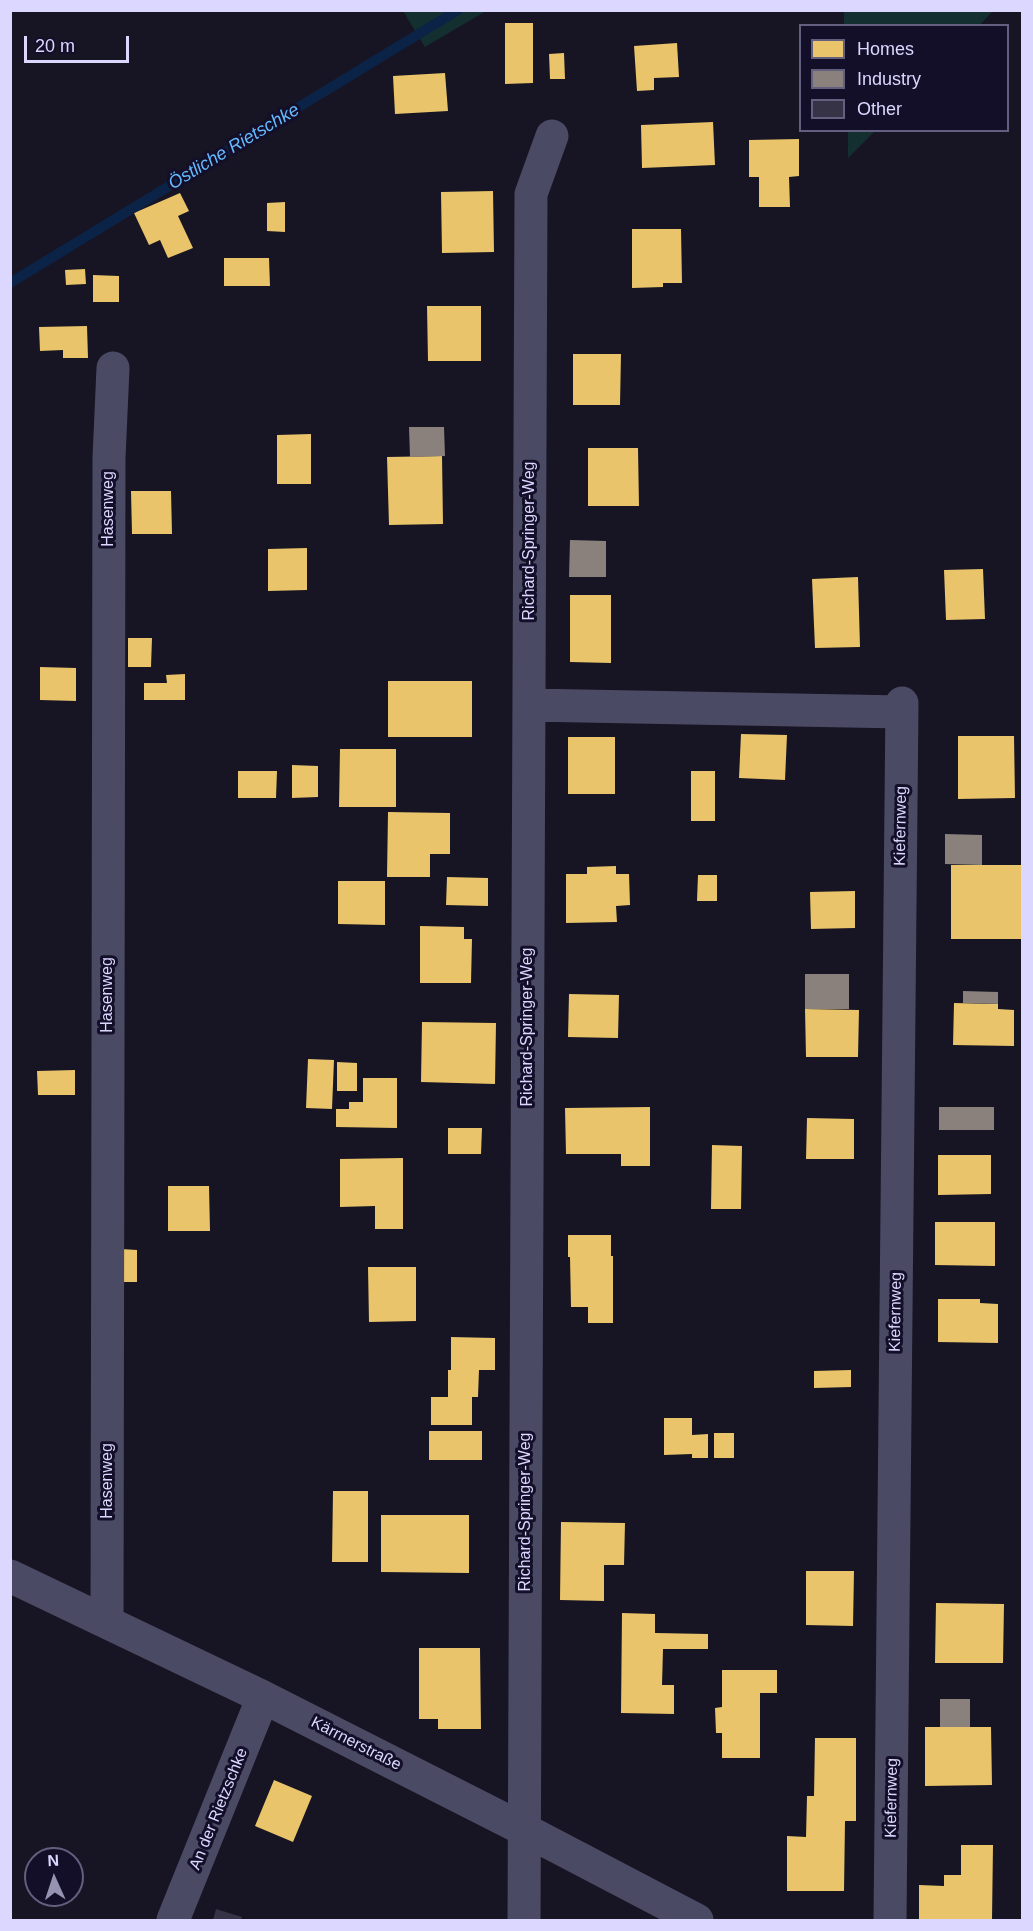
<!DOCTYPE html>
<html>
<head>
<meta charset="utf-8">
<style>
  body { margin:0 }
  #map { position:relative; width:1033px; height:1931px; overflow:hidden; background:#171523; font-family:Arial,sans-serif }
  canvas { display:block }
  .frame { position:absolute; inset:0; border:12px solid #dbd7ff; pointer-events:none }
  .legend { position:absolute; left:799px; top:24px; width:210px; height:108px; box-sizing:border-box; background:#130f29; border:2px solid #635f7f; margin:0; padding:8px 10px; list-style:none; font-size:18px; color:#dbd7ff }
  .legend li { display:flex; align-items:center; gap:12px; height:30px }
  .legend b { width:30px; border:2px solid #635f7f }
  .north { position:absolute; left:24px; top:1847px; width:60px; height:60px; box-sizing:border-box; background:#130f29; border:2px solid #635f7f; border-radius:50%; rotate:357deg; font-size:16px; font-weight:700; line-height:24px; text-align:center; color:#dbd7ff }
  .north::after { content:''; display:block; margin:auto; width:21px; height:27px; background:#9693b2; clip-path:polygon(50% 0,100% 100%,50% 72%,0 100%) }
  .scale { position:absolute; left:24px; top:36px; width:105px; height:27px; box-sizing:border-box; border:3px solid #dbd7ff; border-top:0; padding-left:8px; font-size:18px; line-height:21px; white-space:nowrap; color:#dbd7ff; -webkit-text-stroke:4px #130f29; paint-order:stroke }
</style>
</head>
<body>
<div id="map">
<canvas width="1033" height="1931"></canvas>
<div class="frame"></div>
<ul class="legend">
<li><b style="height:16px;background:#e9c46a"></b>Homes</li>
<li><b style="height:16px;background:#8a817c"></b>Industry</li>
<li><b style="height:16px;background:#353345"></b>Other</li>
</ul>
<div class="north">N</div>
<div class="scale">20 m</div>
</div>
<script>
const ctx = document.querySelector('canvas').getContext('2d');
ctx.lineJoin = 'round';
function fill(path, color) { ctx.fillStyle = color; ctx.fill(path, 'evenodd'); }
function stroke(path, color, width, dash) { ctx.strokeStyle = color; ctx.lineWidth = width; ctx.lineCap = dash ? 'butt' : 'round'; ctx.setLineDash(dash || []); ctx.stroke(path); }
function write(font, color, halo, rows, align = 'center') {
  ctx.font = font + ' Arial,sans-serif'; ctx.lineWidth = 6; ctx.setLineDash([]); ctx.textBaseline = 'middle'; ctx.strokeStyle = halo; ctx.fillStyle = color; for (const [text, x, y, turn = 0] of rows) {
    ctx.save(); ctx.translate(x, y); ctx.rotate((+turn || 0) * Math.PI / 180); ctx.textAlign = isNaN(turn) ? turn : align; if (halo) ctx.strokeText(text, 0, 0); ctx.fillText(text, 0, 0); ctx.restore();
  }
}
fill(new Path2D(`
  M 403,11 L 486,11 L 425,47 Z
  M 844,11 L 844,10 L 993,11 L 979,26 L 844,25 Z
  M 848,130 L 875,130 L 875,131 L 848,158 Z`), '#132f2f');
fill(new Path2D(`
  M 505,23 L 533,23 L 533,83 L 505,84 Z
  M 677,43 L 679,77 L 654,78 L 654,90 L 637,91 L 634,46 Z
  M 564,53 L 565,79 L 550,79 L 549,54 Z
  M 445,73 L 448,111 L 395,114 L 393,76 Z
  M 713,122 L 715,165 L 642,168 L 641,125 Z
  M 799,139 L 799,176 L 789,177 L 790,207 L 759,207 L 759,177 L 749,177 L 749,140 Z
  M 493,191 L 494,252 L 442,253 L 441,192 Z
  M 180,193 L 189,211 L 178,216 L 193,248 L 168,258 L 160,240 L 149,245 L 134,213 Z
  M 285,202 L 285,232 L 267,231 L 267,203 Z
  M 632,229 L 681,229 L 682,283 L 663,283 L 663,287 L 632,288 Z
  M 224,258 L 269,258 L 270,286 L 224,286 Z
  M 85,269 L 86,284 L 66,285 L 65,270 Z
  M 93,275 L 119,276 L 119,302 L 93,302 Z
  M 427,306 L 481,306 L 481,361 L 428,361 Z
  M 87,326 L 88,358 L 63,358 L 63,350 L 40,351 L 39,327 Z
  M 573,354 L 621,354 L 620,405 L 573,405 Z
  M 311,434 L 311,484 L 277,484 L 277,435 Z
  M 588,448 L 638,448 L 639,506 L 588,506 Z
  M 442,456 L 443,524 L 389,525 L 387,457 Z
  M 131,491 L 171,491 L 172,534 L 132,534 Z
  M 307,548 L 307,590 L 268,591 L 268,549 Z
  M 983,569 L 985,619 L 946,620 L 944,570 Z
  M 858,577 L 860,647 L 815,648 L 812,579 Z
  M 570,595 L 611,595 L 611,663 L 570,662 Z
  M 128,638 L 152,638 L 151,667 L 128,667 Z
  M 40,667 L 76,668 L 76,701 L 40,700 Z
  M 185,674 L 185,700 L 144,700 L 144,683 L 167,683 L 166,675 Z
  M 388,681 L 472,681 L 472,737 L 388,737 Z
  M 741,734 L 787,735 L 785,780 L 739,778 Z
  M 958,736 L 1014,736 L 1015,798 L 958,799 Z
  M 568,737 L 615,737 L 615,794 L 568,794 Z
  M 340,749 L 396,749 L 396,807 L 339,807 Z
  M 292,765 L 318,766 L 318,797 L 292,798 Z
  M 238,771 L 277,771 L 276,798 L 238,798 Z
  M 691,771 L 715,771 L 715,821 L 691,821 Z
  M 388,812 L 450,813 L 450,854 L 430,854 L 430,877 L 387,877 Z
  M 951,865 L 1022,865 L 1022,939 L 951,939 Z
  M 616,866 L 616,874 L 629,874 L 630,905 L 616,906 L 617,922 L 566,923 L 566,874 L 587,874 L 587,867 Z
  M 698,875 L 717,875 L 717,901 L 697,901 Z
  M 447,877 L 488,878 L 488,906 L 446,905 Z
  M 338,881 L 385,881 L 385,925 L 338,924 Z
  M 855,891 L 855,928 L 811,929 L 810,892 Z
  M 420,926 L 464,927 L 464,939 L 472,939 L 471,983 L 420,983 Z
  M 569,994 L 619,995 L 618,1038 L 568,1037 Z
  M 954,1003 L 998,1004 L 998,1009 L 1014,1010 L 1014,1046 L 953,1045 Z
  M 805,1009 L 859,1010 L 858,1057 L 806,1057 Z
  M 422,1022 L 496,1023 L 495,1084 L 421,1082 Z
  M 308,1059 L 334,1060 L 332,1109 L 306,1108 Z
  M 337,1062 L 357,1063 L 357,1091 L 337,1091 Z
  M 75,1070 L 75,1095 L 38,1095 L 37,1071 Z
  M 363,1078 L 397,1078 L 397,1128 L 336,1127 L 336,1109 L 349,1109 L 349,1102 L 363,1102 Z
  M 650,1107 L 650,1166 L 621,1166 L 621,1154 L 566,1154 L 565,1108 Z
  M 807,1118 L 854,1119 L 854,1159 L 806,1159 Z
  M 448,1128 L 482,1128 L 481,1154 L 448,1154 Z
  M 712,1145 L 742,1146 L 741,1209 L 711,1209 Z
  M 938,1155 L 991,1155 L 991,1194 L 938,1195 Z
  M 403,1158 L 403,1229 L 375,1229 L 375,1206 L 340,1207 L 340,1159 Z
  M 168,1186 L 209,1186 L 210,1231 L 168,1231 Z
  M 935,1222 L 995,1222 L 995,1266 L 935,1265 Z
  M 568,1235 L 611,1235 L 611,1256 L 613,1256 L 613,1323 L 588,1323 L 588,1307 L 571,1307 L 570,1257 L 568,1257 Z
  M 121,1249 L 137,1250 L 137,1282 L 121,1282 Z
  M 368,1267 L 416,1267 L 416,1321 L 369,1322 Z
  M 938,1299 L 980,1299 L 980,1303 L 998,1304 L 998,1343 L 938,1342 Z
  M 451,1337 L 495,1338 L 495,1370 L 479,1370 L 478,1397 L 472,1397 L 472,1425 L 431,1425 L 431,1397 L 448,1397 L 448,1370 L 451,1370 Z
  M 851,1370 L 851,1387 L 814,1388 L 814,1371 Z
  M 664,1418 L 692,1418 L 692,1435 L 708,1434 L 708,1458 L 692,1458 L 692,1454 L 664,1455 Z
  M 429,1431 L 482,1431 L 482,1460 L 429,1460 Z
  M 714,1433 L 734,1433 L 734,1458 L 714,1458 Z
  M 333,1491 L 368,1491 L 368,1562 L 332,1562 Z
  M 381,1515 L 469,1515 L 469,1573 L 381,1572 Z
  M 561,1522 L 625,1523 L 624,1565 L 604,1565 L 604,1601 L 560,1600 Z
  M 806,1571 L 854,1571 L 853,1626 L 806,1625 Z
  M 936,1603 L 1004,1604 L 1003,1663 L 935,1663 Z
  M 622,1613 L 655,1614 L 655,1633 L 708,1634 L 708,1649 L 663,1649 L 662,1685 L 674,1685 L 674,1714 L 621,1713 Z
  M 419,1648 L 480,1648 L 481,1729 L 438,1729 L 438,1719 L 419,1719 Z
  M 722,1670 L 777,1670 L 777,1693 L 760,1693 L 760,1758 L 722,1758 L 722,1733 L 716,1733 L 715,1708 L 722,1707 Z
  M 925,1727 L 991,1727 L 992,1785 L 925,1786 Z
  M 815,1738 L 856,1738 L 856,1821 L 845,1821 L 844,1891 L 787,1891 L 787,1836 L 806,1837 L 807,1796 L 814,1796 Z
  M 274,1780 L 312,1796 L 293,1842 L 255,1826 Z
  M 961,1845 L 993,1845 L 992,1920 L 919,1920 L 919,1885 L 944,1886 L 944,1875 L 961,1875 Z`), '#e9c46a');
fill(new Path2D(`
  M 409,427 L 444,427 L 445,456 L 410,457 Z
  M 570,540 L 606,541 L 606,577 L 569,577 Z
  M 945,834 L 982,835 L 982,865 L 945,864 Z
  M 805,974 L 849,974 L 849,1009 L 805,1009 Z
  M 963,991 L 998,992 L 998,1004 L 963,1003 Z
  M 939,1107 L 994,1107 L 994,1130 L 939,1130 Z
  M 940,1699 L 970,1699 L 970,1727 L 940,1727 Z`), '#8a817c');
stroke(new Path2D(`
  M 10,283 L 458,10`), '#0c2348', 10);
fill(new Path2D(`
  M 216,1909 L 242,1917 L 241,1920 L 213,1920 Z`), '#353345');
stroke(new Path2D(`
  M 529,705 L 902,712
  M 10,1576 L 263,1697 L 525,1830 L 697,1920
  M 107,1622 L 109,458 L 113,368
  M 173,1920 L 263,1697
  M 524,1920 L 531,194 L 552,136
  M 890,1920 L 902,703`), '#4b4a64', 33);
write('16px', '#dbd7ff', '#130f29', [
  ["Hasenweg",109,509,-90],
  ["Richard-Springer-Weg",530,541,-90],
  ["Kiefernweg",901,826,-89],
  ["Hasenweg",108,995,-90],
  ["Richard-Springer-Weg",528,1027,-90],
  ["Kiefernweg",896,1312,-89],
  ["Hasenweg",108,1481,-90],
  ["Richard-Springer-Weg",526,1512,-90],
  ["Kärrnerstraße",356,1744,27],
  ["Kiefernweg",892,1798,-89],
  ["An der Rietzschke",219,1809,-68]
]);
write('italic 18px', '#65baff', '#130f29', [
  ["Östliche Rietschke",234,147,-31]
]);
</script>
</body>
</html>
